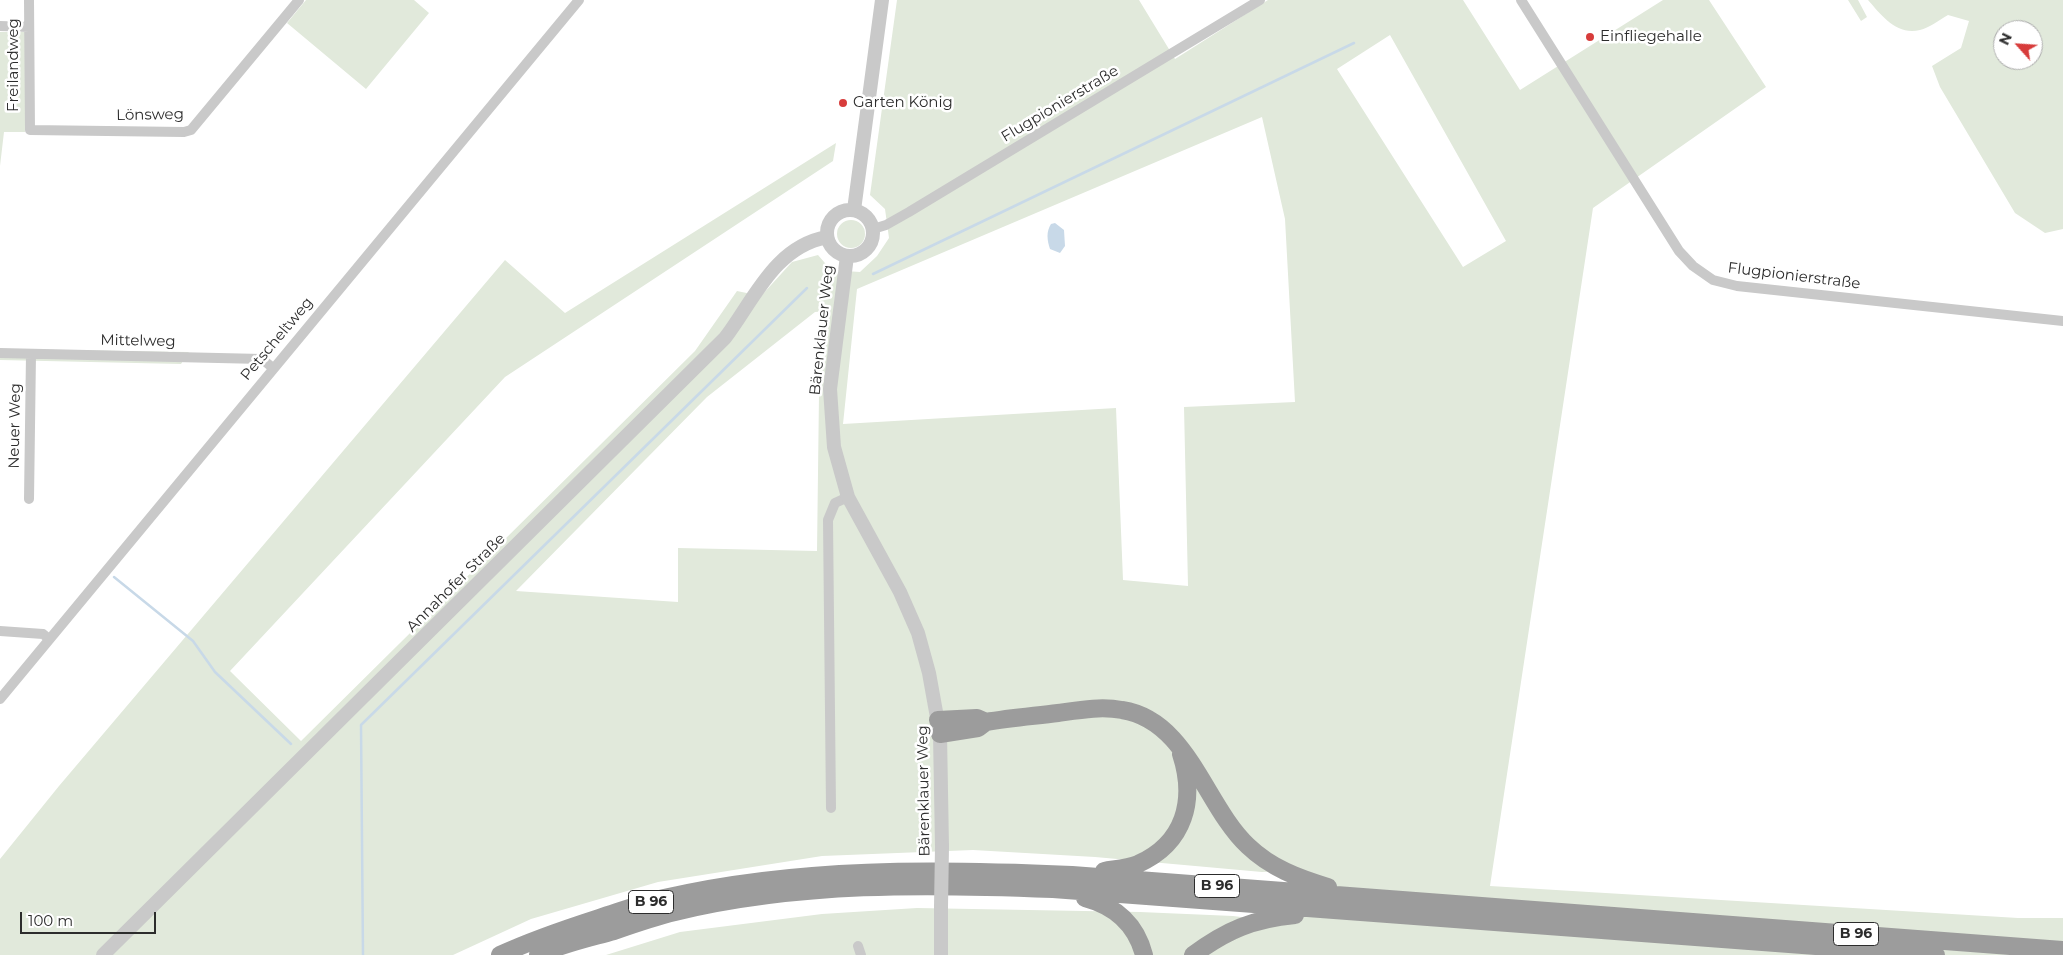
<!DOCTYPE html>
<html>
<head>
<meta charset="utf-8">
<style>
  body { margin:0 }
  #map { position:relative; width:2063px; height:955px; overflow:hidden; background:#fff; font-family:Montserrat,sans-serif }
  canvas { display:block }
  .north { position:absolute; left:1993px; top:20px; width:50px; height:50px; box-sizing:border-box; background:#fff; border:1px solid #ababab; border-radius:50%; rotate:296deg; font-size:14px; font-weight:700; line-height:20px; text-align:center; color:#2c2c2c }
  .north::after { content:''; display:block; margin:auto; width:18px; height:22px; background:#d73c3b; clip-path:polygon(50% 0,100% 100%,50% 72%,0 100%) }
  .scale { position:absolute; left:20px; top:912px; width:136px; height:22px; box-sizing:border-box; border:2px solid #2c2c2c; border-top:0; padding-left:6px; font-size:15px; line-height:18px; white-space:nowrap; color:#2c2c2c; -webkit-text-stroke:4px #fff; paint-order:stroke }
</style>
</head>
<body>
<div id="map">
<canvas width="2063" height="955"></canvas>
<div class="north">N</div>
<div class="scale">100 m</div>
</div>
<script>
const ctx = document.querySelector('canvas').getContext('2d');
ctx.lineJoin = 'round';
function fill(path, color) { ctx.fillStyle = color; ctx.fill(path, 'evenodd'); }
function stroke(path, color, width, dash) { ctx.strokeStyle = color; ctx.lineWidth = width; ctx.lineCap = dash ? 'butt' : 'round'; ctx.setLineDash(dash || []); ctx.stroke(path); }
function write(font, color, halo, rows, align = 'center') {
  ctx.font = font + ' Montserrat,sans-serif'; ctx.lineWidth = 5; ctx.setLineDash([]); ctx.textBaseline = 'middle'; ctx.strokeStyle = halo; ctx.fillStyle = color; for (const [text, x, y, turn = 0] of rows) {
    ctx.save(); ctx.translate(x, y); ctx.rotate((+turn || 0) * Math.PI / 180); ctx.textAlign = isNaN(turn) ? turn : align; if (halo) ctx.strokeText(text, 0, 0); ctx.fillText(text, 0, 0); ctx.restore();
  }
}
fill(new Path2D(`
  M 306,0 L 414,0 L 429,13 L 366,89 L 287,23 Z
  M 897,0 L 1139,0 L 1175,59 L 1268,0 L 1463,0 L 1520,90 L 1663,0 L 1709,0 L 1766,87 L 1593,208 L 1490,886 L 2018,918 L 2063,918 L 2063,955 L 606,955 L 680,932 L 822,914 L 917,908 L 1140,912 L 1233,916 L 1297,924 L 1302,870 L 1262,872 L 1095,857 L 973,850 L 822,856 L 658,882 L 531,919 L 453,955 L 0,955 L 0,859 L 59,786 L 505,260 L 565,313 L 836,143 L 833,161 L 505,377 L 230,671 L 301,741 L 695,351 L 737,291 L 761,296 L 792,262 L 818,255 L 831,270 L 860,272 L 877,256 L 889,238 L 885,209 L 870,195 ZM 1390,35 L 1506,241 L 1463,267 L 1337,69 ZM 1262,117 L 1285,219 L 1295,402 L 1184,407 L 1188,586 L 1123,580 L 1116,408 L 843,424 L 857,289 ZM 828,311 L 819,394 L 817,551 L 678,548 L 678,602 L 516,591 L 707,397 L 815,312 Z
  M 1848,0 L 1858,0 L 1867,17 L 1861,21 Z
  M 1868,0 L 2063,0 L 2063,229 L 2045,233 L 2015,213 L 1940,87 L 1932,66 L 1961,48 L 1969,21 L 1948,15 C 1939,20 1929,28 1920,30 C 1897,36 1881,15 1868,0 ZM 2003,30 L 2033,30 L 2033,60 L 2003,60 Z
  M 0,32 L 26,32 L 25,132 L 4,132 L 0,166 Z
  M837 234a14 14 0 1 1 28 0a14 14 0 1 1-28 0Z
  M 0,349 L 189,352 L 181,364 L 0,360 Z`), '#e1e9db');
fill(new Path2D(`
  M 1055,223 L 1064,230 L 1065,246 L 1060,253 L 1050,249 C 1047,240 1046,232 1051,224 Z`), '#c8d9e8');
stroke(new Path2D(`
  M 873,274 L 1354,43
  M 114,577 L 193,641 L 215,672 L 291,744
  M 363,955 L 361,725 L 807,288`), '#c8d9e8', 2.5);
stroke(new Path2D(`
  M 29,0 L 30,130 L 184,132 L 191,130 L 299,0
  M 1521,0 L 1679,251 L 1693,266 L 1713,280 L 1737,286 L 2063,321
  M 0,26 L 29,27
  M 873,229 L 886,225 L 909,212 L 1260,0
  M 0,353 L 262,359 L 273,368
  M 29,499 L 31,354
  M 0,631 L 43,634 L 49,639
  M 0,699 L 579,0
  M 831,808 L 828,520 L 835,503 L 848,497
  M 858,946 L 861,955`), '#c9c9c9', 10);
stroke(new Path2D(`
  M 854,210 L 882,0
  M827 233a23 23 0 1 1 46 0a23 23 0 1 1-46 0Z
  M 847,256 L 830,389 L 834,447 L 848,497 L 900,592 L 918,633 L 929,673 L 940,734 L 942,847
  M 103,955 L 725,338 C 754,300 774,247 827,237
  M 941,955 L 941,907`), '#c9c9c9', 14);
stroke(new Path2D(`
  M 938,720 L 977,718 L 986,722
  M 940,734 L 978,728 L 986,722 C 1010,718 1034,716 1058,713 C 1079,710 1101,706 1122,710 C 1188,720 1205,806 1248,846 C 1271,868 1298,878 1328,887
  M 1104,871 C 1115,869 1128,868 1138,864 C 1185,843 1196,800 1181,754
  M 1085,898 C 1115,906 1136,924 1144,955
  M 500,955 C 532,940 565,929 599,918 C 621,911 642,903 664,898 C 798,867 936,869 1072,875 L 2063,950
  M 538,955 C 561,944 589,938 614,931 C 634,924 654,917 675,912 C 799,882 927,884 1053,889 L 1936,955
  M 1193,955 C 1227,930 1253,919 1295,915`), '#9c9c9c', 18);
stroke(new Path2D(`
  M 941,907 L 942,847`), '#c9c9c9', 14);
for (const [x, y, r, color] of [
  [1590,37,5,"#d73c3b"],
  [843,103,5,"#d73c3b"]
]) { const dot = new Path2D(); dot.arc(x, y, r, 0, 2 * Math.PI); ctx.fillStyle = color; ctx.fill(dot); stroke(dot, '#fff', 2); }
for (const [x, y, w] of [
  [1217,886,45],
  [651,902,45],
  [1856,934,45]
]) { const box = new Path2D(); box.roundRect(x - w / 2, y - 11.5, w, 23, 4); ctx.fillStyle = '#fff'; ctx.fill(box); stroke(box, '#2c2c2c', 1); }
write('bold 14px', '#2c2c2c', null, [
  ["B 96",1217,886],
  ["B 96",651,902],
  ["B 96",1856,934]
]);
write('15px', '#2c2c2c', '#fff', [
  ["Einfliegehalle",1600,37],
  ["Garten König",853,103]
], 'left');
write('15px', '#2c2c2c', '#fff', [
  ["Freilandweg",14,65,-90],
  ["Flugpionierstraße",1060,104,-31],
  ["Lönsweg",150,115,-1],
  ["Flugpionierstraße",1794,276,7],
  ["Bärenklauer Weg",822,330,-84],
  ["Petscheltweg",277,339,-50],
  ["Mittelweg",138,341,1],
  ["Neuer Weg",15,426,-89],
  ["Annahofer Straße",456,583,-45],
  ["Bärenklauer Weg",924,791,-91]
]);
</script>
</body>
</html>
